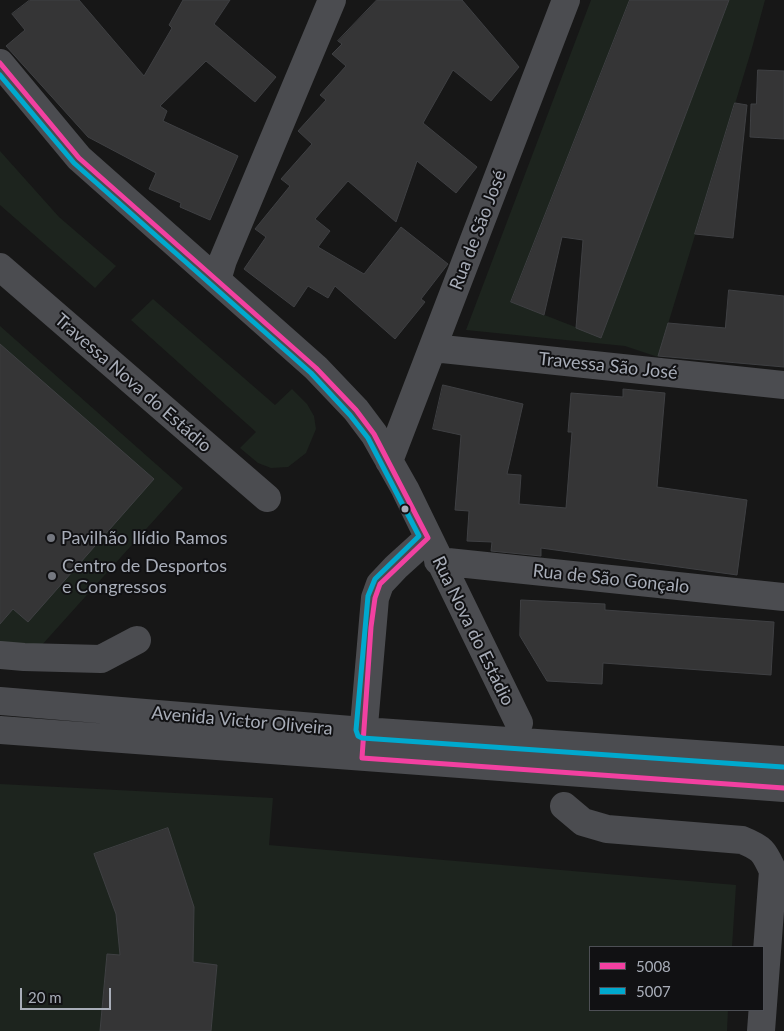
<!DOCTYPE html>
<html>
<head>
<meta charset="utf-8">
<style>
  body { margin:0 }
  #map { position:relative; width:784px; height:1031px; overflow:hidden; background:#171717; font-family:Lato,sans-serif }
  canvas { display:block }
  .legend { position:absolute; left:589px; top:946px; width:175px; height:65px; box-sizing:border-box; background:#111113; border:1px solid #4d4f55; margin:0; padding:6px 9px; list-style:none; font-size:15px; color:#a8adb8 }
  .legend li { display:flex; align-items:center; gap:10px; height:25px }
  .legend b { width:25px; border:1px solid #4d4f55 }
  .scale { position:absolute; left:20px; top:988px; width:91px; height:22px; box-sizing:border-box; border:2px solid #a8adb8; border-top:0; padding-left:6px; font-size:15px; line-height:18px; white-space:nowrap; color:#a8adb8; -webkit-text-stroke:4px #111113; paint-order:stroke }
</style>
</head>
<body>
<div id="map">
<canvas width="784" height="1031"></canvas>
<ul class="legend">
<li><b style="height:6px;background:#f240a1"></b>5008</li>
<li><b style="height:6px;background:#00a9ce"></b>5007</li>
</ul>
<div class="scale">20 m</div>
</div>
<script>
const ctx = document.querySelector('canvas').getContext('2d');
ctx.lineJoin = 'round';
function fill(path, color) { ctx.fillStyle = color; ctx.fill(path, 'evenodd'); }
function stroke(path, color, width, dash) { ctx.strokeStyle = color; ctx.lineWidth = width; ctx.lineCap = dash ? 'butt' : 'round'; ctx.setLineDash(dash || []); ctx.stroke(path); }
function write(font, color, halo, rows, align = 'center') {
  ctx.font = font + ' Lato,sans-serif'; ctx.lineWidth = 4; ctx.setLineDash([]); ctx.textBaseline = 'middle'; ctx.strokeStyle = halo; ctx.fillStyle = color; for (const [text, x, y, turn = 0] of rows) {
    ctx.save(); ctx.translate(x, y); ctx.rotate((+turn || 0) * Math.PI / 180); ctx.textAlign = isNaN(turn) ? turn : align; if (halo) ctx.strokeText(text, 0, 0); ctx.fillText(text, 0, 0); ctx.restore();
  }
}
fill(new Path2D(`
  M 591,0 L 630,0 L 511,302 L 601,337 L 729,0 L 765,0 L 752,48 L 658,357 L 625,346 L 466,330 Z
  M 0,151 L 59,217 L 116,266 L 95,288 L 0,205 Z
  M 153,299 L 275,405 L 292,389 L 307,404 L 314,416 L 316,429 L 306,453 L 288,467 L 271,468 L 258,463 L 240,448 L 256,432 L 131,320 Z
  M 0,326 L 183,488 L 23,666 L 0,664 Z
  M 0,784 L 273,798 L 269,845 L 736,885 L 732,947 L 590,947 L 590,1010 L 728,1010 L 727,1031 L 0,1031 Z`), '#1d241e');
const building = new Path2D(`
  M 30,0 L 79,0 L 144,76 L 172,28 L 169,25 L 183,0 L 230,0 L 214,24 L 276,77 L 255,102 L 206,61 L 160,106 L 167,111 L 163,121 L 238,156 L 210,220 L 180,207 L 181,203 L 149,189 L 156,173 L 88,137 L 6,46 L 25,30 L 12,14 Z
  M 377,0 L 462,0 L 519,67 L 491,101 L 453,70 L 423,123 L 477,167 L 456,193 L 417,161 L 396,222 L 348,181 L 315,219 L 330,231 L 318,247 L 364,274 L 401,227 L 448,264 L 421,299 L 425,302 L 395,339 L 335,286 L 328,298 L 308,286 L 294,307 L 244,269 L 266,237 L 255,229 L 290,186 L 281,179 L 312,144 L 298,131 L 326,100 L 320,95 L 346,66 L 332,54 L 342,44 L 338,41 Z
  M 630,0 L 729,0 L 601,338 L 576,328 L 583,240 L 562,237 L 544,315 L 511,302 Z
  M 758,70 L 784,71 L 784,139 L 750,137 L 751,104 L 756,104 Z
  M 735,103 L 747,105 L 733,238 L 695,234 Z
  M 729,290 L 784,296 L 784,367 L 658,356 L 668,323 L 725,328 Z
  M 0,344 L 154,479 L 28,622 L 13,609 L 0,624 Z
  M 443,385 L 523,404 L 507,474 L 521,475 L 519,504 L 566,508 L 572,432 L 568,432 L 571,393 L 623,397 L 623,389 L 665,393 L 657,487 L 747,500 L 737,575 L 541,548 L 541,556 L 491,551 L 492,542 L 467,541 L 469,511 L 455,510 L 461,435 L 433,429 Z
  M 521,600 L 605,604 L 605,610 L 774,622 L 771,675 L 603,663 L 602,684 L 547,681 L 520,636 Z
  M 168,828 L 194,907 L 193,962 L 217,965 L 211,1031 L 100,1031 L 107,954 L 120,955 L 116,914 L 94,854 Z`);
fill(building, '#353536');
stroke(building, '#3f4043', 1);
stroke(new Path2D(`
  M 0,63 L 79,158 L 316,368 L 356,410 L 374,434 L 405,489 L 519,723
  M 0,267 L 267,498
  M 217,280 L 223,260 L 332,0
  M 433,348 L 784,385
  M 389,461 L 566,0
  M 438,561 L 784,597
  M 0,655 L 24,657 L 101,659 L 137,640
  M 0,701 L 363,731 L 784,760
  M 0,730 L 784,788
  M 362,749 L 375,598 L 380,584 L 396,567 L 428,538
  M 564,806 L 583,822 L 607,829 L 742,840 C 762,848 764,851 773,871 L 761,1031`), '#4b4c50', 28);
stroke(new Path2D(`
  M 0,63 L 79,158 L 316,368 L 356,410 L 374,434 L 428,538 L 380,584 L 375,598 L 371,627 L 362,758 L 784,788`), '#f240a1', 5);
stroke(new Path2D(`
  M 0,75 L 74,163 L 311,373 L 350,415 L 368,438 L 419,536 L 375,579 L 368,596 L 356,730 L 358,736 L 362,738 L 783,767`), '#00a9ce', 5);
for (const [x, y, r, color] of [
  [405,509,4.5,"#a8adb8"],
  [51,538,5,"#757880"],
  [52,576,5,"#757880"]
]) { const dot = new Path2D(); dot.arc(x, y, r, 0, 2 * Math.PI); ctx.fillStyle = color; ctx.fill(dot); stroke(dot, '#111113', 2); }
write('18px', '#a8adb8', '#111113', [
  ["Rua de São José",478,230,-69],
  ["Travessa São José",608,366,6],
  ["Travessa Nova do Estádio",133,383,41],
  ["Rua de São Gonçalo",611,579,6],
  ["Rua Nova do Estádio",473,631,64],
  ["Avenida Victor Oliveira",242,721,5]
]);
write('18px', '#a8adb8', '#111113', [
  ["Pavilhão Ilídio Ramos",61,538],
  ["Centro de Desportos",62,566],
  ["e Congressos",62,587]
], 'left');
</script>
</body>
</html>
